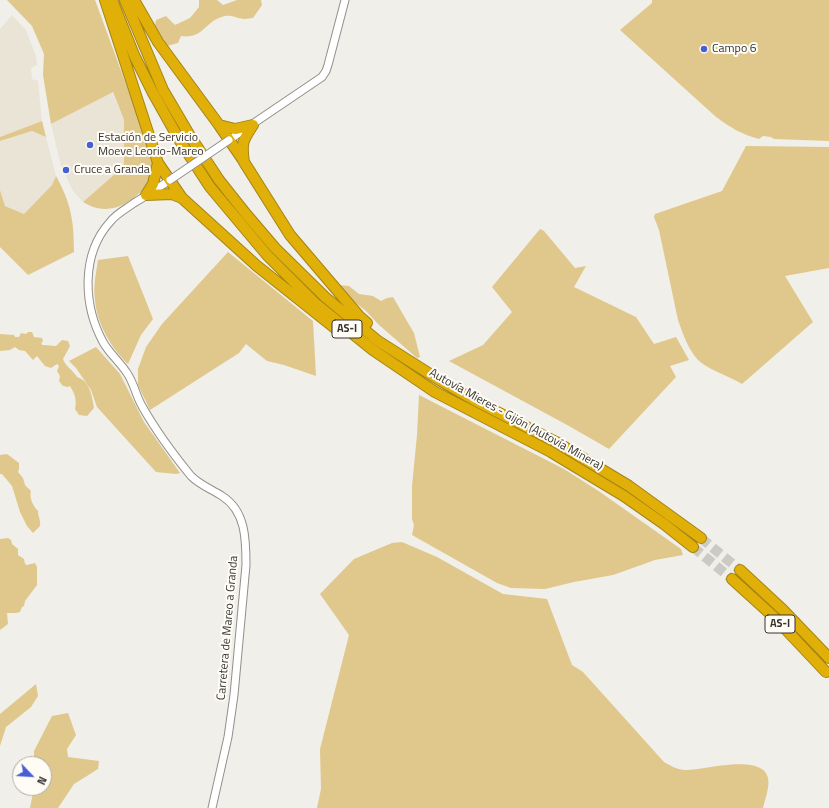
<!DOCTYPE html>
<html>
<head>
<meta charset="utf-8">
<style>
  body { margin:0 }
  #map { position:relative; width:829px; height:808px; overflow:hidden; background:#f1efe9; font-family:"Titillium Web",sans-serif }
  canvas { display:block }
  .north { position:absolute; left:12px; top:756px; width:40px; height:40px; box-sizing:border-box; background:#fffcf6; border:1px solid #afaca8; border-radius:50%; rotate:115deg; font-size:11px; font-weight:700; line-height:16px; text-align:center; color:#363533 }
  .north::after { content:''; display:block; margin:auto; width:14px; height:18px; background:#465fd3; clip-path:polygon(50% 0,100% 100%,50% 72%,0 100%) }
</style>
</head>
<body>
<div id="map">
<canvas width="829" height="808"></canvas>
<div class="north">N</div>
</div>
<script>
const ctx = document.querySelector('canvas').getContext('2d');
ctx.lineJoin = 'round';
function fill(path, color) { ctx.fillStyle = color; ctx.fill(path, 'evenodd'); }
function stroke(path, color, width, dash) { ctx.strokeStyle = color; ctx.lineWidth = width; ctx.lineCap = dash ? 'butt' : 'round'; ctx.setLineDash(dash || []); ctx.stroke(path); }
function write(font, color, halo, rows, align = 'center') {
  ctx.font = font + ' "Titillium Web",sans-serif'; ctx.lineWidth = 4; ctx.setLineDash([]); ctx.textBaseline = 'middle'; ctx.strokeStyle = halo; ctx.fillStyle = color; for (const [text, x, y, turn = 0] of rows) {
    ctx.save(); ctx.translate(x, y); ctx.rotate((+turn || 0) * Math.PI / 180); ctx.textAlign = isNaN(turn) ? turn : align; if (halo) ctx.strokeText(text, 0, 0); ctx.fillText(text, 0, 0); ctx.restore();
  }
}
fill(new Path2D(`
  M 12,15 L 26,30 L 36,56 L 37,65 L 31,68 L 32,79 L 38,81 L 42,121 L 0,137 L 0,29 Z
  M 112,92 L 124,120 L 124,166 L 83,202 L 73,191 L 61,166 L 51,124 Z
  M 32,131 L 46,137 L 56,176 L 52,185 L 24,214 L 5,206 L 0,190 L 0,141 Z`), '#eae4d7');
fill(new Path2D(`
  M 7,0 L 95,0 C 108,35 121,71 134,106 C 138,117 157,163 154,172 C 152,183 136,198 126,203 C 112,211 97,211 83,202 L 124,166 L 124,120 L 113,92 L 51,124 L 43,75 L 44,54 L 32,26 Z
  M 199,0 L 217,0 L 223,5 L 237,0 L 261,0 L 262,5 L 253,18 C 250,18 247,19 244,19 C 234,18 230,13 219,18 C 204,24 202,39 181,36 L 178,43 L 167,46 L 155,26 L 156,20 L 166,16 L 175,25 L 190,18 L 199,7 Z
  M 652,0 L 829,0 L 829,141 L 774,139 L 771,137 L 763,136 L 759,139 C 743,135 729,127 715,116 L 620,30 L 652,3 Z
  M 42,121 L 46,137 L 32,131 L 0,141 L 0,137 Z
  M 746,146 L 829,147 L 829,268 L 785,276 L 813,322 L 742,384 C 729,376 707,369 698,360 C 688,349 683,334 678,320 L 659,230 L 654,217 L 655,214 L 722,191 Z
  M 56,176 C 71,203 74,221 74,252 L 28,275 L 0,247 L 0,190 L 5,206 L 24,214 L 52,185 Z
  M 540,229 L 544,231 L 575,268 L 586,266 L 574,287 L 636,317 L 654,344 L 676,337 L 689,360 L 670,366 L 676,377 L 609,449 L 569,426 L 449,361 L 483,345 L 512,312 L 492,287 Z
  M 228,252 L 313,321 L 316,376 L 284,365 L 267,361 L 246,344 L 239,353 L 150,410 L 138,385 L 138,369 L 146,347 L 162,324 Z
  M 128,256 L 153,319 L 141,335 L 128,364 C 111,348 97,324 95,300 C 93,287 96,273 98,260 Z
  M 339,285 L 349,286 L 359,294 L 373,296 L 381,301 L 387,298 L 393,297 L 414,333 L 420,357 L 417,358 L 378,324 L 366,311 L 348,297 Z
  M 28,332 L 32,332 L 34,337 L 42,338 L 43,341 L 41,344 L 43,345 L 56,346 L 62,340 L 68,341 L 70,346 L 63,359 C 65,366 73,370 77,377 C 90,381 92,396 94,408 L 87,416 L 79,415 L 75,409 C 77,400 75,394 70,386 L 68,387 L 63,386 L 59,381 L 60,376 L 57,371 L 59,366 L 57,364 L 51,368 L 45,366 L 37,356 L 33,360 L 25,351 L 19,350 L 15,347 L 10,350 L 0,351 L 0,334 L 14,335 L 15,337 L 19,337 L 21,333 L 26,334 Z
  M 96,347 L 120,374 L 144,422 L 180,473 L 176,474 L 156,472 L 97,407 L 91,390 L 76,368 L 69,361 Z
  M 419,395 L 564,469 L 600,492 L 681,549 L 683,555 L 655,560 L 613,575 L 574,582 L 545,589 L 511,588 L 497,583 L 412,535 L 414,525 L 412,519 L 412,486 L 417,435 Z
  M 7,454 L 19,463 L 19,469 L 18,472 L 23,478 L 25,485 L 31,491 C 29,498 33,506 38,511 C 38,517 41,520 40,526 L 33,533 L 27,526 L 20,512 L 12,486 L 2,474 L 0,474 L 0,455 Z
  M 8,538 L 11,540 L 12,544 L 18,549 L 18,555 L 24,559 L 25,564 L 27,565 L 35,563 L 37,567 L 37,585 L 25,601 L 24,606 L 22,607 L 20,612 L 16,613 L 7,613 L 8,624 L 0,630 L 0,539 Z
  M 402,542 L 437,557 L 503,594 L 547,599 L 572,665 L 583,672 L 664,762 C 671,766 676,769 684,770 C 702,771 762,752 768,778 C 770,787 765,799 763,808 L 317,808 L 321,789 L 320,749 L 349,635 L 320,594 L 354,559 L 392,543 Z
  M 36,684 L 38,696 L 31,707 L 6,727 L 0,746 L 0,714 Z
  M 68,713 L 76,735 L 67,749 L 68,757 L 99,761 L 98,769 L 74,784 L 58,808 L 30,808 L 33,793 L 30,788 L 44,788 L 44,764 L 34,764 L 34,751 L 52,716 Z`), '#e0c78b');
stroke(new Path2D(`
  M 701,538 L 740,570
  M 693,547 L 732,579`), '#cccac5', 10, [10, 5]);
const tertiary = new Path2D(`
  M 229,140 L 322,77 L 326,71 L 328,65 L 345,0
  M 170,180 C 158,188 146,196 134,203 C 126,209 116,214 110,222 C 81,254 83,305 103,342 C 109,353 120,362 127,373 C 134,383 136,396 142,406 C 156,431 173,454 191,476 C 200,485 211,489 222,496 C 246,511 246,540 246,565 L 234,695 L 228,737 L 212,808`);
const motorway = new Path2D(`
  M 105,0 L 158,163 L 153,184 L 146,195
  M 112,0 L 134,55 L 153,93 L 180,141 L 210,187 L 267,255 L 316,304 L 373,350 L 435,392 L 551,452 L 624,496 L 664,524 L 693,547
  M 125,0 L 163,90 L 190,136 L 219,180 L 246,214 L 275,248 L 325,297 L 378,341 L 441,381 L 474,400 L 556,442 L 629,486 L 701,538
  M 134,0 L 158,42 L 219,125 L 235,129 L 253,125
  M 219,125 L 243,160
  M 253,125 C 243,140 241,143 244,162 L 290,235 L 359,316 L 367,323
  M 158,163 L 182,198
  M 146,195 L 172,194 L 182,198 L 257,266 L 340,332
  M 740,570 L 783,610 L 829,658
  M 732,579 L 775,618 L 826,672`);
stroke(tertiary, '#92908a', 9);
stroke(motorway, '#a48417', 12);
stroke(tertiary, '#fff', 7);
stroke(motorway, '#e0af08', 10);
const tertiaryBridge = new Path2D(`
  M 170,180 L 229,140`);
stroke(tertiaryBridge, '#92908a', 9, []);
stroke(tertiaryBridge, '#fff', 7);
for (const [x, y, r, color] of [
  [704,49,4,"#465fd3"],
  [90,145,4,"#465fd3"],
  [66,170,4,"#465fd3"]
]) { const dot = new Path2D(); dot.arc(x, y, r, 0, 2 * Math.PI); ctx.fillStyle = color; ctx.fill(dot); stroke(dot, '#fffcf6', 1.5); }
for (const [x, y, w] of [
  [347,329,30],
  [780,624,30]
]) { const box = new Path2D(); box.roundRect(x - w / 2, y - 9, w, 18, 3); ctx.fillStyle = '#fffcf6'; ctx.fill(box); stroke(box, '#363533', 1); }
write('bold 11px', '#363533', null, [
  ["AS-I",347,329],
  ["AS-I",780,624]
]);
write('12px', '#363533', '#fffcf6', [
  ["Campo 6",712,49],
  ["Estación de Servicio",98,138],
  ["Moeve Leorio-Mareo",98,152],
  ["Cruce a Granda",74,170]
], 'left');
write('12px', '#363533', '#fffcf6', [
  ["Autovía Mieres - Gijón (Autovía Minera)",516,420,29],
  ["Carretera de Mareo a Granda",228,628,-85]
]);
</script>
</body>
</html>
